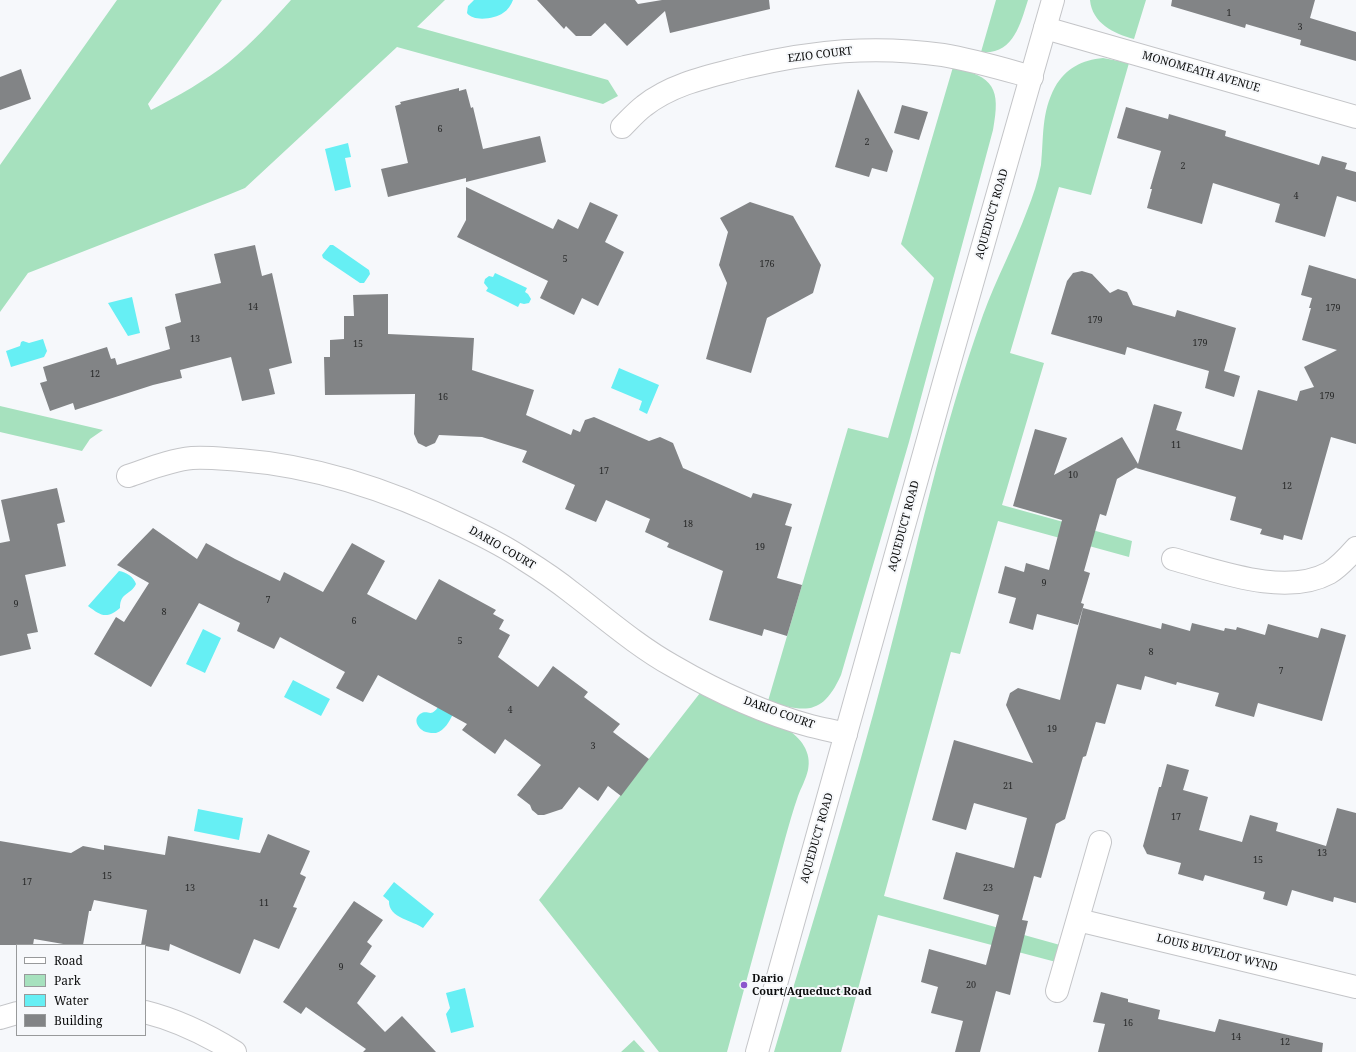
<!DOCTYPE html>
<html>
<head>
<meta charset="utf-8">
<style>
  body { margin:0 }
  #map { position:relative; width:1356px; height:1052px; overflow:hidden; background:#f6f8fb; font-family:"Noto Serif",serif }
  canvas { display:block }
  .legend { position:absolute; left:16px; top:944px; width:130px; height:92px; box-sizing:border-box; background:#f6f8fb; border:1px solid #989a9b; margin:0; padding:5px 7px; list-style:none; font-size:12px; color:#0b0c0c }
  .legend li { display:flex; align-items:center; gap:8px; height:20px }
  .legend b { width:20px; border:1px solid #989a9b }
</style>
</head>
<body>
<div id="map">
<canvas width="1356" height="1052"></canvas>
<ul class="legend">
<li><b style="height:5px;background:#fff"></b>Road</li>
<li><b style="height:11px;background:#a6e1be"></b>Park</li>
<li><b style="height:11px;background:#66eff4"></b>Water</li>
<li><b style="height:11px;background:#828486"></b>Building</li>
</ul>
</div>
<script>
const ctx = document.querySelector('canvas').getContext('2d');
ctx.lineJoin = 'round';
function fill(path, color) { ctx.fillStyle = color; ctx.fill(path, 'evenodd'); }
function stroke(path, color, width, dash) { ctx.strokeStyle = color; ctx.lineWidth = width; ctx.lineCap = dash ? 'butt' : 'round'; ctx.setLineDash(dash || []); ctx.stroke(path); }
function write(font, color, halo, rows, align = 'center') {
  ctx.font = font + ' "Noto Serif",serif'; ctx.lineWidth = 4; ctx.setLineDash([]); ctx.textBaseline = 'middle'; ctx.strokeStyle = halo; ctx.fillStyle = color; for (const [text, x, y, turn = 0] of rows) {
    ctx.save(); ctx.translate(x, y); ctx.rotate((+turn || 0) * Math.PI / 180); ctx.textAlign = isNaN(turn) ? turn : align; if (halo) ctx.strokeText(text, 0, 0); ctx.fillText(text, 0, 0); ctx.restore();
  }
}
fill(new Path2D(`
  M 117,0 L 222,0 L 148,104 L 151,110 C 178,96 205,81 229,62 C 250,45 273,20 291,0 L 445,0 L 417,27 L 608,80 L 618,96 L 603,104 L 397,47 L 245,188 L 228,195 L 28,273 L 0,312 L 0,165 Z
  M 996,0 L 1028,0 C 1020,25 1013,55 981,52 Z
  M 1090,0 L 1146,0 L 1134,39 C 1114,34 1092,23 1090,0 Z
  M 1103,58 L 1129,63 L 1091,195 L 1059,187 L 1010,353 L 1044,363 L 1002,505 L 1132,541 L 1129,557 L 998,521 L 960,654 L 951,652 L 884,896 L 1060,945 L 1056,962 L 878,915 L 841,1052 L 774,1052 C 812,924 852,796 886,666 C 917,549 942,429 983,315 C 996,279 1014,246 1027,211 C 1033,196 1038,181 1041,165 C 1044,137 1041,113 1055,87 C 1066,68 1082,60 1103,58 Z
  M 953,67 C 994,77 1001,88 993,130 L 909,442 L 841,675 C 823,715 806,713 768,701 L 848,428 L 888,438 L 934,278 L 901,244 Z
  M 0,406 L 103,430 L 90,439 L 82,451 L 0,432 Z
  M 700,693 L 786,729 C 801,737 812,753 808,770 C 806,779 801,788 798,796 C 793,810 789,825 785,839 L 727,1052 L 659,1052 L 539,900 Z
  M 634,1040 L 645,1052 L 621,1052 Z`), '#a6e1be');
fill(new Path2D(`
  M 474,0 L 513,0 C 511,5 508,10 503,13 C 495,19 473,22 467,13 L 468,6 Z
  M 348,143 L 351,157 L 345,158 L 351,187 L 335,191 L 325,149 Z
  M 330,245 L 333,245 L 369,270 L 370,274 L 364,283 L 360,283 L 323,258 L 322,255 Z
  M 495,273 L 527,288 L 525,292 L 528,294 L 531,299 L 529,303 L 524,304 L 520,303 L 518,307 L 486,291 L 488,288 L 484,283 L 485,279 L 489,276 L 493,277 Z
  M 132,297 L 140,333 L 128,336 L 108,303 Z
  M 43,339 L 47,351 L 44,357 L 11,367 L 6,351 L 20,346 L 21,342 L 23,341 L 29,343 Z
  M 619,368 L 659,385 L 647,414 L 639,410 L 642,401 L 611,388 Z
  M 119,571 C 126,572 134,577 136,584 C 131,595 120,592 120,608 C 106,620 100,615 88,606 Z
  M 203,629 L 221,638 L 205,673 L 186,664 Z
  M 293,680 L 330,699 L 321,716 L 284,697 Z
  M 441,702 L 453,714 C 449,722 445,730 436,733 C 433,733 429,733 426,732 C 419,730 412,720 420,714 C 429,708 431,721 441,702 Z
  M 198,809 L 243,818 L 239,840 L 194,831 Z
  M 394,882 L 434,914 L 423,928 C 414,921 388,918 389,901 L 383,896 Z
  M 465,988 L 474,1027 L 451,1033 L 446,1014 L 450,1008 L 446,993 Z`), '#66eff4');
fill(new Path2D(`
  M 537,0 L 635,0 L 638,4 L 662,0 L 769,0 L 770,9 L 670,33 L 665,11 L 627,46 L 605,23 L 591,36 L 576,36 L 566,26 L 564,29 Z
  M 1172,0 L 1315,0 L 1310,18 L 1356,32 L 1356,61 L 1300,45 L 1301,40 L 1246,24 L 1245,28 L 1171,6 Z
  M 21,69 L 31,99 L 0,110 L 0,77 Z
  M 459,88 L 459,91 L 466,89 L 471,108 L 473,107 L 483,149 L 540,136 L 546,162 L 466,182 L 466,178 L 388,197 L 381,169 L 408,163 L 395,106 L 401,104 L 400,102 Z
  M 858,89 L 893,151 L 887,172 L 872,168 L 869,177 L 835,167 Z
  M 902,105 L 928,112 L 919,140 L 894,133 Z
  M 1126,107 L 1168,119 L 1169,114 L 1226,131 L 1225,136 L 1319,165 L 1322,156 L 1347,163 L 1345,169 L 1356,172 L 1356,202 L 1337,196 L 1325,237 L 1275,222 L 1280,204 L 1213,183 L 1202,224 L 1147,208 L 1152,189 L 1150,189 L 1161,151 L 1117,138 Z
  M 466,187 L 553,229 L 558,219 L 578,229 L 590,202 L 618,215 L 605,242 L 624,252 L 598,306 L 582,298 L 574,315 L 540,298 L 548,281 L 457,237 L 466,220 Z
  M 750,202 L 793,216 L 821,265 L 813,293 L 767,318 L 751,373 L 706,359 L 727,283 L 719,265 L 728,232 L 720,218 Z
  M 255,245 L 262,276 L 272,273 L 292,363 L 269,369 L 275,394 L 242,401 L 231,357 L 180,370 L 182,378 L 153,385 L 75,410 L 73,403 L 50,411 L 40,383 L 47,381 L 43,367 L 107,347 L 111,359 L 115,358 L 117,365 L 170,349 L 165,327 L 181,322 L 175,294 L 221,283 L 214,254 Z
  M 1309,265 L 1356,279 L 1356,444 L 1331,437 L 1302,540 L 1284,535 L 1283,540 L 1260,534 L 1262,529 L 1230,520 L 1236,497 L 1136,468 L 1137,467 L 1117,479 L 1106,516 L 1100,514 L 1084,571 L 1090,573 L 1081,603 L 1084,604 L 1078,625 L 1037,614 L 1033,630 L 1009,623 L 1016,598 L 998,593 L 1005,566 L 1024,572 L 1026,563 L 1049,570 L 1062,520 L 1013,506 L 1035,429 L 1067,438 L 1054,475 L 1122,437 L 1138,464 L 1154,404 L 1182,412 L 1176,430 L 1242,450 L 1258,390 L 1297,401 L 1300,391 L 1314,387 L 1304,367 L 1337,350 L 1302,340 L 1311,308 L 1309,308 L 1312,298 L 1301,295 Z
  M 1082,271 L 1092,274 L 1110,293 L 1118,289 L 1127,292 L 1133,305 L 1175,317 L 1177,310 L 1236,328 L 1224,371 L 1240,376 L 1234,397 L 1205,388 L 1209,371 L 1127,347 L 1125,355 L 1051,334 L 1067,281 L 1073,273 Z
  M 388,294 L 388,334 L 474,338 L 472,370 L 534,390 L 526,415 L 571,435 L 573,429 L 580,432 L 585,420 L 594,417 L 649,441 L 660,437 L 673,443 L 683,468 L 751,498 L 753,493 L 792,504 L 785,525 L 792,527 L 777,578 L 802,585 L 787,636 L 764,629 L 762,636 L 709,620 L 723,571 L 667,547 L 669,543 L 645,532 L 650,519 L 606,500 L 596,522 L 565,509 L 575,485 L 522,462 L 527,451 L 482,437 L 439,435 L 435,443 L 426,447 L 418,443 L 414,434 L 415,394 L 325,395 L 324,357 L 330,357 L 330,340 L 344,339 L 344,316 L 354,316 L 353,295 Z
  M 57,488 L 65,522 L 57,524 L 66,566 L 25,575 L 38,632 L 27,634 L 31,649 L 0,656 L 0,543 L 10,541 L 1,500 Z
  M 153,528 L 197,559 L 206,543 L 235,559 L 280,581 L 284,572 L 323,592 L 352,543 L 385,561 L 367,594 L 416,620 L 439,579 L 496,610 L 493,614 L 504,620 L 499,629 L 510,635 L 498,657 L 538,687 L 553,666 L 588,692 L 584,697 L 620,724 L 613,732 L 649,759 L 621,796 L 608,786 L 598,801 L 579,787 L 562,809 L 544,815 L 538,815 L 532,810 L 530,805 L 517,795 L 541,765 L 505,739 L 495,754 L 462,730 L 467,724 L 378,675 L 363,702 L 336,688 L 345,672 L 280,637 L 274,649 L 237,631 L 240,623 L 199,603 L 151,687 L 94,654 L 116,617 L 124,622 L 149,583 L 117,565 Z
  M 1083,608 L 1161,629 L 1162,623 L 1190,631 L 1192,623 L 1224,631 L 1225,628 L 1236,630 L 1237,627 L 1265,635 L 1268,624 L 1318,638 L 1321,628 L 1346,635 L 1322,721 L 1258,703 L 1254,717 L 1215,706 L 1219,693 L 1177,682 L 1176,685 L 1145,676 L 1141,690 L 1117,684 L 1105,724 L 1096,722 L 1086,756 L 1083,757 L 1065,819 L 1056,824 L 1041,878 L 1034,876 L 1022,920 L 1028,921 L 1010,995 L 996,991 L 980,1052 L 955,1052 L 963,1021 L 931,1013 L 938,987 L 921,982 L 929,949 L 986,965 L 999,915 L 943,899 L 956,852 L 1014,868 L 1027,818 L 974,803 L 966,830 L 932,820 L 954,740 L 1033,763 L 1006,705 L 1010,693 L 1018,688 L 1060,700 Z
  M 1167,764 L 1189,770 L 1183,790 L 1208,797 L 1199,830 L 1242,842 L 1250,815 L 1278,823 L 1276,831 L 1326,846 L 1337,808 L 1356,813 L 1356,903 L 1334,897 L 1333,902 L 1292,890 L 1287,906 L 1263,899 L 1265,892 L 1205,875 L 1203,881 L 1178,874 L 1181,863 L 1147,854 L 1143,846 L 1159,787 L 1161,787 Z
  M 268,834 L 310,851 L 300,874 L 306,877 L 293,907 L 297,908 L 279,949 L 254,939 L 240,974 L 170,944 L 169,951 L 141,945 L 147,910 L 94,900 L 91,911 L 89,911 L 83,945 L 69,945 L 34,939 L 33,945 L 0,945 L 0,841 L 71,853 L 83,846 L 104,850 L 104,845 L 165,855 L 168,836 L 260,853 Z
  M 354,901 L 383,920 L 367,942 L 372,946 L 360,964 L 376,976 L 357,1003 L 385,1032 L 402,1016 L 436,1052 L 363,1052 L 366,1049 L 306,1007 L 301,1014 L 283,1002 Z
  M 1101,992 L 1128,999 L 1128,1002 L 1160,1010 L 1158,1019 L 1215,1032 L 1219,1019 L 1323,1043 L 1322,1052 L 1098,1052 L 1105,1024 L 1093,1022 Z`), '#828486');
const street = new Path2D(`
  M 1045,28 L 1356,117
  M 622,127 C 629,120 636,112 644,106 C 673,83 711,76 745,67 C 813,51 874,45 943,55 C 973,60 1003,69 1032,77
  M 128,476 C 149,469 170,460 192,458 C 208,457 224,459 240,460 C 317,466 394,492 463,526 C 484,536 506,547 525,560 C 541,570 556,580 571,592 C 604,617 637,646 673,666 C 716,691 763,713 811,726 C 823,729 834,731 846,734
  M 1173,559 C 1218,571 1285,597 1329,573 C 1339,567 1348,557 1356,548
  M 1078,920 L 1356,987
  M 1057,991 L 1100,842
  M 145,1012 C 177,1020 206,1034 235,1052
  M 0,1018 L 17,1013`);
const secondary = new Path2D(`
  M 757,1052 L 946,375 L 1053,0`);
stroke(street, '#c4c5c8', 24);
stroke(secondary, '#c4c5c8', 24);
stroke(street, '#fff', 22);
stroke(secondary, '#fff', 22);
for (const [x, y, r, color] of [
  [744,985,4,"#8c55cd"]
]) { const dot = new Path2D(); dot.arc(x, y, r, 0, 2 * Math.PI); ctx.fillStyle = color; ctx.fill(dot); stroke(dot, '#f6f8fb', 1.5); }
write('9px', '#292a2a', null, [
  ["1",1229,13],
  ["3",1300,27],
  ["6",440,129],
  ["2",867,142],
  ["2",1183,166],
  ["4",1296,196],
  ["5",565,259],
  ["176",767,264],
  ["14",253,307],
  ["179",1333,308],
  ["179",1095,320],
  ["13",195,339],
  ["179",1200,343],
  ["15",358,344],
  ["12",95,374],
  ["179",1327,396],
  ["16",443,397],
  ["11",1176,445],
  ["17",604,471],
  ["10",1073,475],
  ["12",1287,486],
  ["18",688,524],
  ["19",760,547],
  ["9",1044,583],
  ["7",268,600],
  ["9",16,604],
  ["8",164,612],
  ["6",354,621],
  ["5",460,641],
  ["8",1151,652],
  ["7",1281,671],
  ["4",510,710],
  ["19",1052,729],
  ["3",593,746],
  ["21",1008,786],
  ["17",1176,817],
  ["13",1322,853],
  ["15",1258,860],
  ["15",107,876],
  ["17",27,882],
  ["13",190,888],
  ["23",988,888],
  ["11",264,903],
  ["9",341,967],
  ["20",971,985],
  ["16",1128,1023],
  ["14",1236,1037],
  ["12",1285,1042]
]);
write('11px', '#0b0c0c', '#f6f8fb', [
  ["EZIO COURT",820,55,-7],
  ["MONOMEATH AVENUE",1201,72,16],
  ["AQUEDUCT ROAD",992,214,-74],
  ["AQUEDUCT ROAD",904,526,-75],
  ["DARIO COURT",502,548,30],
  ["DARIO COURT",779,713,20],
  ["AQUEDUCT ROAD",817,838,-74],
  ["LOUIS BUVELOT WYND",1217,953,14]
]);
write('bold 11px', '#0b0c0c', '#f6f8fb', [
  ["Dario",752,979],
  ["Court/Aqueduct Road",752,992]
], 'left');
</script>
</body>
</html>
